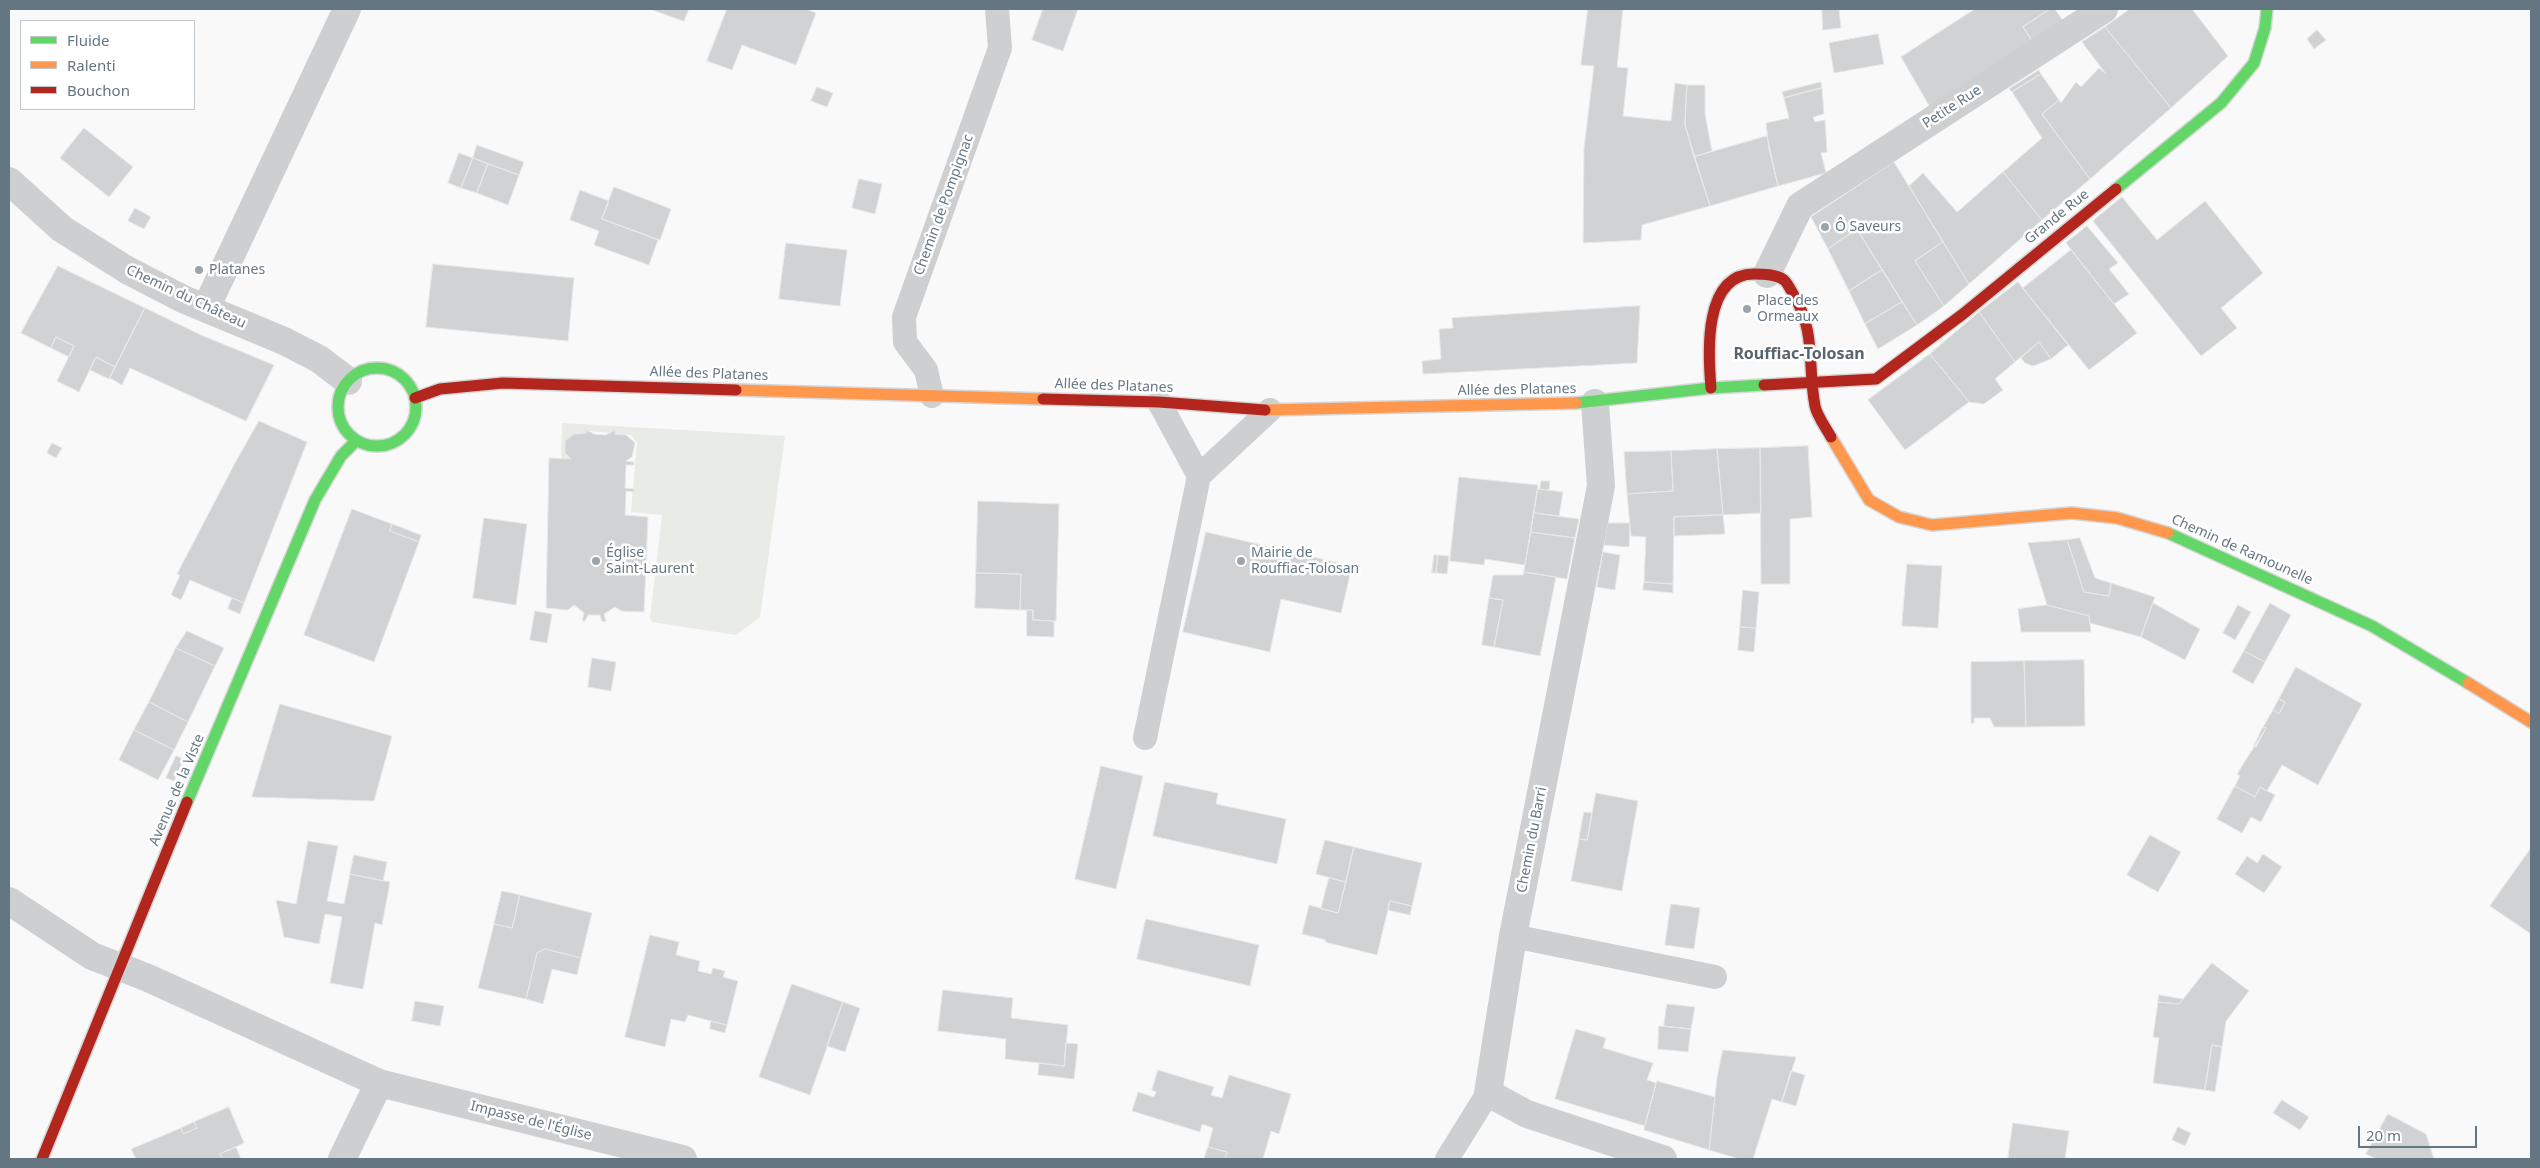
<!DOCTYPE html>
<html>
<head>
<meta charset="utf-8">
<style>
  body { margin:0 }
  #map { position:relative; width:2540px; height:1168px; overflow:hidden; background:#f9f9f9; font-family:"Noto Sans",sans-serif }
  canvas { display:block }
  .frame { position:absolute; inset:0; border:10px solid #657683; pointer-events:none }
  .legend { position:absolute; left:20px; top:20px; width:175px; height:90px; box-sizing:border-box; background:#fff; border:1px solid #c1c8cd; margin:0; padding:6px 9px; list-style:none; font-size:15px; color:#657683 }
  .legend li { display:flex; align-items:center; gap:10px; height:25px }
  .legend b { width:25px; border:1px solid #c1c8cd }
  .scale { position:absolute; left:2358px; top:1126px; width:119px; height:22px; box-sizing:border-box; border:2px solid #657683; border-top:0; padding-left:6px; font-size:15px; line-height:18px; white-space:nowrap; color:#657683; -webkit-text-stroke:4px #fff; paint-order:stroke }
</style>
</head>
<body>
<div id="map">
<canvas width="2540" height="1168"></canvas>
<div class="frame"></div>
<ul class="legend">
<li><b style="height:6px;background:#63d668"></b>Fluide</li>
<li><b style="height:6px;background:#ff974d"></b>Ralenti</li>
<li><b style="height:6px;background:#b3261e"></b>Bouchon</li>
</ul>
<div class="scale">20 m</div>
</div>
<script>
const ctx = document.querySelector('canvas').getContext('2d');
ctx.lineJoin = 'round';
function fill(path, color) { ctx.fillStyle = color; ctx.fill(path, 'evenodd'); }
function stroke(path, color, width, dash) { ctx.strokeStyle = color; ctx.lineWidth = width; ctx.lineCap = dash ? 'butt' : 'round'; ctx.setLineDash(dash || []); ctx.stroke(path); }
function write(font, color, halo, rows, align = 'center') {
  ctx.font = font + ' "Noto Sans",sans-serif'; ctx.lineWidth = 5; ctx.setLineDash([]); ctx.textBaseline = 'middle'; ctx.strokeStyle = halo; ctx.fillStyle = color; for (const [text, x, y, turn = 0] of rows) {
    ctx.save(); ctx.translate(x, y); ctx.rotate((+turn || 0) * Math.PI / 180); ctx.textAlign = isNaN(turn) ? turn : align; if (halo) ctx.strokeText(text, 0, 0); ctx.fillText(text, 0, 0); ctx.restore();
  }
}
fill(new Path2D(`
  M 562,423 L 785,436 L 760,617 L 736,635 L 652,622 L 650,618 L 662,515 L 631,512 L 637,443 L 631,435 L 591,431 L 586,433 L 575,459 L 561,459 Z`), '#e8ebe6');
const building = new Path2D(`
  M 650,9 L 689,9 L 684,21 Z
  M 727,9 L 806,9 L 816,13 L 796,65 L 742,45 L 732,70 L 707,61 Z
  M 1043,9 L 1078,9 L 1063,51 L 1032,40 Z
  M 1588,9 L 1623,9 L 1617,67 L 1628,68 L 1623,116 L 1671,121 L 1675,83 L 1687,85 L 1685,125 L 1710,206 L 1642,225 L 1641,240 L 1583,243 L 1584,148 L 1594,66 L 1581,65 Z
  M 1822,9 L 1839,9 L 1841,28 L 1823,30 Z
  M 1975,9 L 2050,9 L 2023,27 L 2033,43 L 1931,109 L 1901,57 Z
  M 2050,9 L 2055,9 L 2063,21 L 2032,40 L 2023,27 Z
  M 2130,9 L 2192,9 L 2228,56 L 2171,108 L 2105,27 Z
  M 2105,27 L 2171,108 L 2090,179 L 2042,114 L 2059,100 L 2061,103 L 2076,82 L 2081,87 L 2099,68 L 2106,74 L 2082,42 Z
  M 2317,30 L 2326,40 L 2314,49 L 2307,39 Z
  M 1878,34 L 1884,64 L 1834,73 L 1829,43 Z
  M 2039,70 L 2041,74 L 2012,92 L 2009,89 Z
  M 2041,74 L 2059,100 L 2042,114 L 2090,179 L 2042,220 L 2003,172 L 2042,138 L 2012,92 Z
  M 1821,82 L 1822,88 L 1784,98 L 1782,92 Z
  M 1687,85 L 1705,85 L 1705,114 L 1712,151 L 1694,157 L 1685,125 Z
  M 817,87 L 833,93 L 827,107 L 811,101 Z
  M 1822,88 L 1824,114 L 1813,117 L 1815,122 L 1825,120 L 1827,152 L 1821,153 L 1826,173 L 1778,186 L 1769,149 L 1766,123 L 1789,118 L 1784,98 Z
  M 84,128 L 133,167 L 109,197 L 60,158 Z
  M 1767,136 L 1778,186 L 1710,206 L 1694,157 Z
  M 477,145 L 524,162 L 519,175 L 473,158 Z
  M 459,153 L 473,158 L 461,188 L 448,183 Z
  M 473,158 L 488,164 L 477,193 L 461,188 Z
  M 1894,162 L 1943,242 L 1915,261 L 1944,306 L 1917,325 L 1857,229 L 1828,249 L 1811,217 Z
  M 488,164 L 519,175 L 508,205 L 477,193 Z
  M 2003,172 L 2042,220 L 1969,284 L 1909,186 L 1923,173 L 1957,212 Z
  M 859,179 L 882,184 L 875,214 L 852,208 Z
  M 614,187 L 671,209 L 660,240 L 602,219 Z
  M 580,190 L 609,201 L 602,219 L 658,240 L 649,265 L 594,245 L 599,231 L 570,220 Z
  M 2122,197 L 2157,240 L 2205,201 L 2263,273 L 2221,308 L 2237,328 L 2201,356 L 2093,221 Z
  M 135,208 L 151,217 L 144,229 L 128,221 Z
  M 2087,226 L 2118,263 L 2109,269 L 2129,294 L 2114,304 L 2066,243 Z
  M 1857,229 L 1882,270 L 1849,291 L 1828,249 Z
  M 1943,242 L 1969,284 L 1944,306 L 1915,261 Z
  M 786,243 L 847,250 L 840,306 L 779,299 Z
  M 2071,250 L 2137,333 L 2089,370 L 2023,288 Z
  M 433,264 L 574,278 L 568,341 L 426,327 Z
  M 58,266 L 145,308 L 115,367 L 96,357 L 79,392 L 57,381 L 74,346 L 56,337 L 51,348 L 21,333 Z
  M 1882,270 L 1902,302 L 1865,324 L 1849,291 Z
  M 2018,282 L 2068,345 L 2051,359 L 2039,342 L 2015,362 L 1979,312 Z
  M 1902,302 L 1917,325 L 1878,349 L 1865,324 Z
  M 1640,306 L 1637,363 L 1423,374 L 1422,361 L 1441,359 L 1439,329 L 1453,328 L 1452,318 Z
  M 145,308 L 201,335 L 274,365 L 246,421 L 130,368 L 122,385 L 110,378 Z
  M 1979,312 L 2015,362 L 1995,379 L 2003,390 L 1984,404 L 1969,402 L 1930,354 Z
  M 56,337 L 74,346 L 69,357 L 51,348 Z
  M 2039,342 L 2051,359 L 2033,366 L 2025,363 L 2021,358 Z
  M 1930,354 L 1969,402 L 1905,450 L 1868,400 Z
  M 96,357 L 115,367 L 109,379 L 90,370 Z
  M 259,421 L 307,442 L 244,603 L 190,580 L 181,600 L 171,595 L 180,575 L 177,574 L 235,463 Z
  M 586,430 L 594,434 L 606,435 L 615,430 L 615,434 L 626,435 L 635,443 L 632,457 L 626,461 L 634,462 L 634,465 L 626,465 L 625,488 L 634,489 L 634,492 L 626,491 L 625,515 L 648,517 L 644,612 L 621,611 L 615,607 L 604,614 L 606,621 L 602,622 L 600,615 L 588,615 L 585,621 L 582,621 L 584,613 L 574,605 L 568,610 L 546,608 L 549,458 L 571,459 L 565,453 L 565,441 L 574,434 L 586,433 Z
  M 52,443 L 62,448 L 56,458 L 47,453 Z
  M 1808,446 L 1812,517 L 1790,519 L 1790,584 L 1761,584 L 1760,448 Z
  M 1760,448 L 1761,513 L 1723,515 L 1717,449 Z
  M 1717,449 L 1723,515 L 1674,517 L 1673,584 L 1644,582 L 1646,537 L 1631,536 L 1627,494 L 1673,491 L 1671,451 Z
  M 1671,451 L 1673,491 L 1627,494 L 1624,452 Z
  M 1459,477 L 1538,485 L 1525,565 L 1485,559 L 1484,565 L 1450,561 Z
  M 1541,481 L 1550,481 L 1549,490 L 1540,489 Z
  M 1538,489 L 1563,492 L 1559,516 L 1534,513 Z
  M 978,501 L 1059,504 L 1056,621 L 1033,620 L 1033,610 L 1020,610 L 1021,574 L 976,573 Z
  M 352,509 L 392,524 L 390,531 L 419,542 L 374,662 L 304,635 Z
  M 1534,513 L 1579,519 L 1575,538 L 1531,532 Z
  M 1723,515 L 1725,534 L 1674,536 L 1674,517 Z
  M 484,518 L 527,524 L 516,605 L 473,598 Z
  M 1608,523 L 1630,523 L 1629,547 L 1604,545 Z
  M 392,524 L 421,535 L 419,542 L 390,531 Z
  M 1206,532 L 1352,566 L 1341,613 L 1281,599 L 1270,652 L 1183,632 Z
  M 1531,532 L 1575,538 L 1567,579 L 1524,572 Z
  M 2080,538 L 2095,578 L 2111,583 L 2109,596 L 2084,592 L 2067,540 Z
  M 2067,540 L 2084,592 L 2109,596 L 2111,583 L 2155,597 L 2141,637 L 2090,623 L 2089,616 L 2047,605 L 2028,543 Z
  M 1603,552 L 1620,555 L 1615,590 L 1597,587 Z
  M 1434,555 L 1438,555 L 1436,573 L 1432,573 Z
  M 1438,555 L 1449,556 L 1447,574 L 1436,573 Z
  M 1907,564 L 1942,566 L 1938,628 L 1902,626 Z
  M 1524,572 L 1556,577 L 1540,656 L 1494,647 L 1503,600 L 1489,598 L 1493,575 L 1523,575 Z
  M 976,573 L 1021,574 L 1020,610 L 975,608 Z
  M 1644,582 L 1673,584 L 1673,593 L 1643,590 Z
  M 1743,590 L 1759,592 L 1756,628 L 1740,627 Z
  M 232,598 L 244,603 L 240,614 L 228,609 Z
  M 1489,598 L 1503,600 L 1494,647 L 1482,645 Z
  M 2153,603 L 2200,629 L 2185,660 L 2141,637 Z
  M 2270,603 L 2291,615 L 2265,662 L 2244,651 Z
  M 2047,605 L 2089,616 L 2091,632 L 2021,632 L 2018,609 Z
  M 2238,605 L 2251,612 L 2235,640 L 2223,633 Z
  M 1027,610 L 1033,610 L 1033,620 L 1054,621 L 1054,637 L 1027,636 Z
  M 535,611 L 552,614 L 547,643 L 530,640 Z
  M 1740,627 L 1756,628 L 1754,652 L 1738,650 Z
  M 187,631 L 224,648 L 215,666 L 176,648 Z
  M 176,648 L 215,666 L 188,722 L 149,702 Z
  M 2244,651 L 2265,662 L 2253,684 L 2232,672 Z
  M 592,658 L 616,662 L 611,691 L 588,687 Z
  M 2084,660 L 2085,726 L 2026,727 L 2024,661 Z
  M 2024,661 L 2026,727 L 1994,727 L 1990,718 L 1974,718 L 1974,723 L 1971,723 L 1971,662 Z
  M 2296,667 L 2362,704 L 2318,785 L 2282,765 L 2267,791 L 2260,787 L 2255,797 L 2235,786 L 2240,776 L 2237,774 L 2266,728 L 2263,727 L 2273,710 L 2279,714 L 2285,702 L 2279,699 Z
  M 2279,699 L 2285,702 L 2279,714 L 2273,710 Z
  M 149,702 L 188,722 L 174,750 L 134,730 Z
  M 280,704 L 392,736 L 374,801 L 252,797 Z
  M 2263,727 L 2266,728 L 2256,747 L 2254,746 Z
  M 134,730 L 174,750 L 158,780 L 119,760 Z
  M 176,756 L 184,759 L 174,781 L 166,778 Z
  M 1101,766 L 1143,776 L 1116,889 L 1075,879 Z
  M 1165,782 L 1218,793 L 1216,804 L 1286,819 L 1277,864 L 1153,836 Z
  M 2235,786 L 2255,797 L 2260,787 L 2275,795 L 2261,822 L 2251,817 L 2242,833 L 2217,819 Z
  M 1596,793 L 1638,801 L 1622,891 L 1571,881 L 1579,839 L 1587,840 Z
  M 1584,812 L 1592,813 L 1587,840 L 1579,839 Z
  M 2150,835 L 2181,852 L 2158,892 L 2127,875 Z
  M 1325,840 L 1354,847 L 1346,882 L 1316,874 Z
  M 308,841 L 338,846 L 327,901 L 344,904 L 350,874 L 390,882 L 382,925 L 375,923 L 363,989 L 330,983 L 342,917 L 325,914 L 319,944 L 284,937 L 276,900 L 296,904 Z
  M 1354,847 L 1422,863 L 1412,906 L 1390,901 L 1377,955 L 1325,942 L 1326,940 L 1302,934 L 1309,905 L 1338,913 Z
  M 2531,848 L 2531,934 L 2490,906 Z
  M 2263,854 L 2282,867 L 2264,893 L 2235,874 L 2247,856 L 2257,863 Z
  M 354,855 L 387,862 L 383,881 L 350,874 Z
  M 1329,878 L 1346,882 L 1338,913 L 1321,909 Z
  M 502,891 L 520,895 L 512,928 L 494,924 Z
  M 520,895 L 592,913 L 581,958 L 545,949 L 537,953 L 526,999 L 478,988 L 494,924 L 512,928 Z
  M 1390,901 L 1412,906 L 1410,915 L 1388,910 Z
  M 1671,904 L 1700,908 L 1694,949 L 1665,945 Z
  M 1146,919 L 1259,945 L 1250,986 L 1137,959 Z
  M 650,935 L 679,942 L 676,955 L 700,961 L 698,971 L 711,974 L 713,968 L 725,971 L 723,977 L 738,981 L 727,1025 L 688,1015 L 685,1022 L 671,1019 L 665,1047 L 625,1037 Z
  M 545,949 L 581,958 L 577,975 L 552,969 L 543,1004 L 526,999 L 537,953 Z
  M 2212,963 L 2249,991 L 2226,1021 L 2222,1047 L 2212,1045 L 2205,1090 L 2153,1083 L 2159,1038 L 2153,1037 L 2158,1002 L 2179,1004 Z
  M 792,984 L 843,1002 L 810,1095 L 759,1077 Z
  M 943,990 L 1013,998 L 1011,1018 L 1068,1025 L 1064,1066 L 1005,1059 L 1006,1039 L 938,1031 Z
  M 2159,995 L 2183,999 L 2179,1004 L 2158,1002 Z
  M 415,1001 L 444,1006 L 440,1026 L 412,1021 Z
  M 843,1002 L 860,1008 L 845,1052 L 827,1046 Z
  M 1667,1004 L 1695,1007 L 1691,1029 L 1664,1026 Z
  M 711,1021 L 727,1025 L 725,1033 L 710,1029 Z
  M 1659,1026 L 1691,1029 L 1688,1052 L 1658,1049 Z
  M 1576,1029 L 1606,1038 L 1603,1048 L 1653,1063 L 1647,1080 L 1656,1083 L 1645,1126 L 1555,1099 Z
  M 1066,1043 L 1078,1044 L 1074,1079 L 1038,1075 L 1039,1063 L 1064,1066 Z
  M 2212,1045 L 2222,1047 L 2215,1092 L 2205,1090 Z
  M 1723,1050 L 1796,1057 L 1782,1102 L 1772,1099 L 1753,1159 L 1740,1159 L 1709,1150 L 1717,1078 Z
  M 1158,1070 L 1214,1087 L 1211,1095 L 1222,1098 L 1229,1075 L 1291,1094 L 1279,1134 L 1271,1131 L 1263,1159 L 1225,1159 L 1227,1152 L 1208,1147 L 1213,1128 L 1202,1124 L 1200,1132 L 1132,1111 L 1138,1092 L 1154,1097 L 1156,1092 L 1152,1090 Z
  M 1791,1071 L 1805,1075 L 1796,1106 L 1782,1102 Z
  M 1657,1081 L 1715,1097 L 1709,1150 L 1644,1130 Z
  M 2282,1100 L 2309,1117 L 2300,1130 L 2273,1113 Z
  M 229,1107 L 244,1143 L 220,1154 L 222,1159 L 136,1159 L 131,1149 L 181,1128 L 183,1134 L 197,1128 L 194,1122 Z
  M 2388,1114 L 2426,1134 L 2434,1159 L 2376,1159 L 2366,1154 Z
  M 194,1122 L 197,1128 L 183,1134 L 181,1128 Z
  M 2013,1123 L 2069,1131 L 2065,1159 L 2008,1159 Z
  M 2178,1127 L 2191,1133 L 2185,1146 L 2172,1140 Z
  M 236,1147 L 241,1159 L 222,1159 L 220,1154 Z
  M 1208,1147 L 1227,1152 L 1225,1159 L 1204,1159 Z`);
fill(building, '#d0d2d3');
stroke(building, '#e8e8e8', 1);
const fast = new Path2D(`
  M 2116,189 L 2221,103 L 2254,63 L 2265,28 L 2267,9
  M338 407a39 39 0 1 1 78 0a39 39 0 1 1-78 0Z
  M 1576,403 L 1711,388 L 1764,385
  M 2168,533 L 2372,626 L 2468,683
  M 187,802 L 315,500 L 341,456 L 356,441`);
const slow = new Path2D(`
  M 736,390 L 1043,399
  M 1265,410 L 1576,403
  M 1831,437 L 1869,500 L 1899,517 L 1932,525 L 2072,513 L 2117,518 L 2168,533
  M 2468,683 L 2531,722`);
const jam = new Path2D(`
  M 1764,385 L 1876,379 L 1963,314 L 2116,189
  M 1711,388 C 1708,354 1703,274 1754,274 C 1763,274 1776,274 1784,280 C 1787,282 1790,289 1792,292 C 1817,332 1807,364 1815,406 C 1817,416 1826,428 1831,437
  M 415,398 L 440,389 L 503,383 L 736,390
  M 1043,399 L 1159,402 L 1265,410
  M 42,1159 L 187,802`);
stroke(fast, '#d5d6d7', 14);
stroke(slow, '#d5d6d7', 14);
stroke(jam, '#d5d6d7', 14);
stroke(new Path2D(`
  M 932,396 L 926,370 L 905,342 L 904,317 L 1000,48 L 997,9
  M 1199,476 L 1270,410
  M 1145,738 L 1199,476 L 1159,402
  M 1513,936 L 1715,977
  M 1447,1159 L 1488,1093`), '#cecfd0', 24);
stroke(new Path2D(`
  M 9,181 L 62,229 L 127,270 L 183,299 L 284,341 L 319,359 L 348,381
  M 1767,274 L 1800,206 L 2104,9
  M 206,308 L 347,9
  M 1595,403 L 1601,486 L 1513,936 L 1488,1093 L 1527,1114 L 1663,1159
  M 9,901 L 92,956 L 148,978 L 379,1083 L 683,1159
  M 342,1159 L 379,1083`), '#cecfd0', 28);
stroke(fast, '#63d668', 11);
stroke(slow, '#ff974d', 11);
stroke(jam, '#b3261e', 11);
for (const [x, y, r, color] of [
  [1825,227,5,"#99a4ac"],
  [199,270,5,"#99a4ac"],
  [1747,309,5,"#99a4ac"],
  [596,561,5,"#99a4ac"],
  [1241,561,5,"#99a4ac"]
]) { const dot = new Path2D(); dot.arc(x, y, r, 0, 2 * Math.PI); ctx.fillStyle = color; ctx.fill(dot); stroke(dot, '#fff', 2); }
write('14px', '#657683', '#fff', [
  ["Petite Rue",1952,107,-33],
  ["Chemin de Pompignac",944,205,-70],
  ["Grande Rue",2057,217,-39],
  ["Chemin du Château",186,297,25],
  ["Allée des Platanes",709,374,2],
  ["Allée des Platanes",1114,386,2],
  ["Allée des Platanes",1517,390,-1],
  ["Chemin de Ramounelle",2242,550,24],
  ["Avenue de la Viste",177,790,-67],
  ["Chemin du Barri",1532,840,-79],
  ["Impasse de l'Église",531,1121,14]
]);
write('14px', '#657683', '#fff', [
  ["Ô Saveurs",1835,227],
  ["Platanes",209,270],
  ["Place des",1757,301],
  ["Ormeaux",1757,317],
  ["Église",606,553],
  ["Saint-Laurent",606,569],
  ["Mairie de",1251,553],
  ["Rouffiac-Tolosan",1251,569]
], 'left');
write('bold 16px', '#57646e', '#fff', [
  ["Rouffiac-Tolosan",1799,354]
]);
</script>
</body>
</html>
